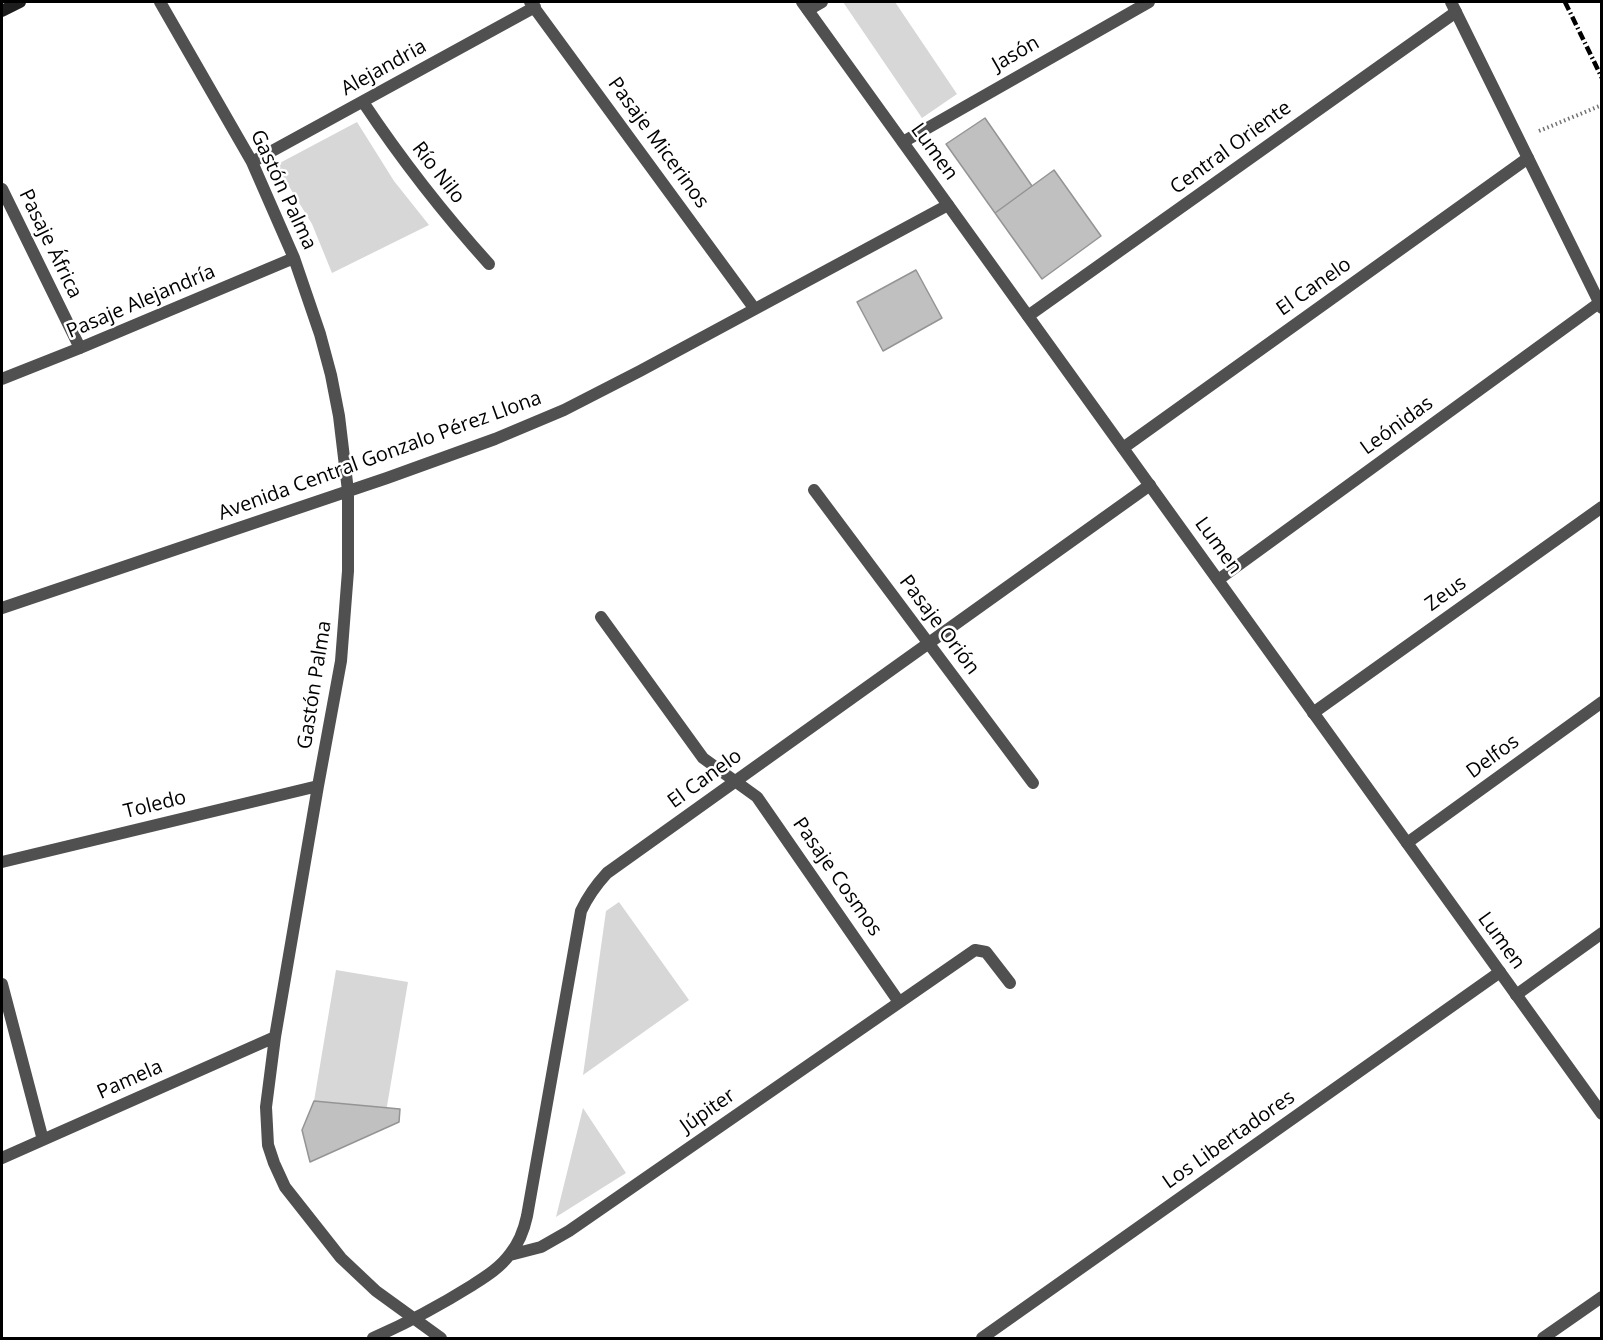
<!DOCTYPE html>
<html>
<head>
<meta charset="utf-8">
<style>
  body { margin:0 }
  #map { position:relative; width:1603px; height:1340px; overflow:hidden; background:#fff; font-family:"Open Sans",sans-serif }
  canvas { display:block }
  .frame { position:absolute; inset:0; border:3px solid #000; pointer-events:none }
</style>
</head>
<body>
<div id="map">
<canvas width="1603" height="1340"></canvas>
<div class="frame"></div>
</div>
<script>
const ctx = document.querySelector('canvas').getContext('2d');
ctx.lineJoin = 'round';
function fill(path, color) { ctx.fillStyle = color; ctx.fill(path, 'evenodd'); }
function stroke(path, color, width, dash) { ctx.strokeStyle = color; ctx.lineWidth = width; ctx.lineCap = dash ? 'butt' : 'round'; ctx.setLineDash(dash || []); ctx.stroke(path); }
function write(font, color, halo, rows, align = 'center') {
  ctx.font = font + ' "Open Sans",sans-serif'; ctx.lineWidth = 5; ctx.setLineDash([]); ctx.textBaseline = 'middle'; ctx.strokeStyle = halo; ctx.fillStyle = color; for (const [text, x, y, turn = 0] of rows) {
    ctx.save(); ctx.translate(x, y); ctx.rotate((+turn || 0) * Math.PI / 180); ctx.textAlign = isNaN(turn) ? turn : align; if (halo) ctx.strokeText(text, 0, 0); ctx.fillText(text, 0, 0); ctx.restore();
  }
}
fill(new Path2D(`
  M 843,2 L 895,2 L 957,94 L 922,118 Z
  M 357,122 L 394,181 L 429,225 L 332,273 L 312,224 L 276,165 Z
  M 619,902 L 689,1000 L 583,1075 L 606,911 Z
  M 336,970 L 408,982 L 386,1112 L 314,1101 Z
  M 583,1108 L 626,1173 L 556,1217 Z`), '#d7d7d7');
const building = new Path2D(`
  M 985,118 L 1032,186 L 995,213 L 946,144 Z
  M 1054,170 L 1101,236 L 1042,279 L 995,213 Z
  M 916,270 L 942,318 L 883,351 L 857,302 Z
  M 314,1101 L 400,1109 L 399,1122 L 310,1162 L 302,1130 Z`);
fill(building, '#c0c0c0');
stroke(building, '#949494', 1.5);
stroke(new Path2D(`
  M 1539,131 L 1602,105`), '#727272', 4, [1.5, 3]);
stroke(new Path2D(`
  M 160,2 L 252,162 L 294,258 L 320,334 L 331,375 L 339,416 L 348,491 L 348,571 L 341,661 L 318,786 L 275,1037 L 266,1107 L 268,1145 L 274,1163 L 285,1187 L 341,1258 L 376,1291 L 441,1338
  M 530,2 L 754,308
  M 808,10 L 822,2
  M 363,102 C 401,159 443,213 489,264
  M 903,142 L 1149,2
  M 252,162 L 535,7
  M 2,189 L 80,348
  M 1028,316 L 1456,12
  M 2,379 L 80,348 L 294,258
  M 1123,448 L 1528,158
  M 814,490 L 1033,783
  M 1218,580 L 1599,303
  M 2,608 L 387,478 L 495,439 L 564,410 L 640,371 L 948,205
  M 601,617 L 703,758 L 757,797 L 899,1002
  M 1313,713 L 1602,507
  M 1407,843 L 1602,702
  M 2,862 L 318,786
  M 2,984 L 43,1140
  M 1516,995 L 1602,933
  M 2,1158 L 275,1037
  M 510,1255 L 541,1247 L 569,1231 L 975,950 L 986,952 L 1010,983
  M 373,1338 C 407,1323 439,1306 471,1286 C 485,1277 500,1268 510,1254 C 519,1243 524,1230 527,1216 L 581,911 C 588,896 596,885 607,873 L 1150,485
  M 982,1338 L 1500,972
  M 1543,1338 L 1602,1297`), '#505050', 12);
stroke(new Path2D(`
  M 802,2 L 1602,1114
  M 1451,2 L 1602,308`), '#505050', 12);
stroke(new Path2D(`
  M 2,11 L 20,2`), '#1d1d1d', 12);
stroke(new Path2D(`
  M 1565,2 L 1602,78`), '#000', 4.5, [9, 3, 1.5, 3]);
write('20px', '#000', '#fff', [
  ["Jasón",1016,54,-30],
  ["Alejandria",384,68,-29],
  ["Pasaje Micerinos",658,143,54],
  ["Central Oriente",1231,148,-36],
  ["Lumen",934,152,54],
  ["Río Nilo",438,173,52],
  ["Gastón Palma",283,190,65],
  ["Pasaje África",50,244,64],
  ["El Canelo",1314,287,-35],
  ["Pasaje Alejandría",141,302,-23],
  ["Leónidas",1397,426,-36],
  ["Avenida Central Gonzalo Pérez Llona",380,456,-20],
  ["Lumen",1218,546,54],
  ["Zeus",1446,594,-36],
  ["Pasaje Orión",939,625,53],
  ["Gastón Palma",315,685,-81],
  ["Delfos",1493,757,-36],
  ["El Canelo",705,779,-36],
  ["Toledo",155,805,-14],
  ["Pasaje Cosmos",837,877,55],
  ["Lumen",1501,941,54],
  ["Pamela",130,1080,-24],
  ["Júpiter",708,1111,-35],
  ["Los Libertadores",1229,1140,-35]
]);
</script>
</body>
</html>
